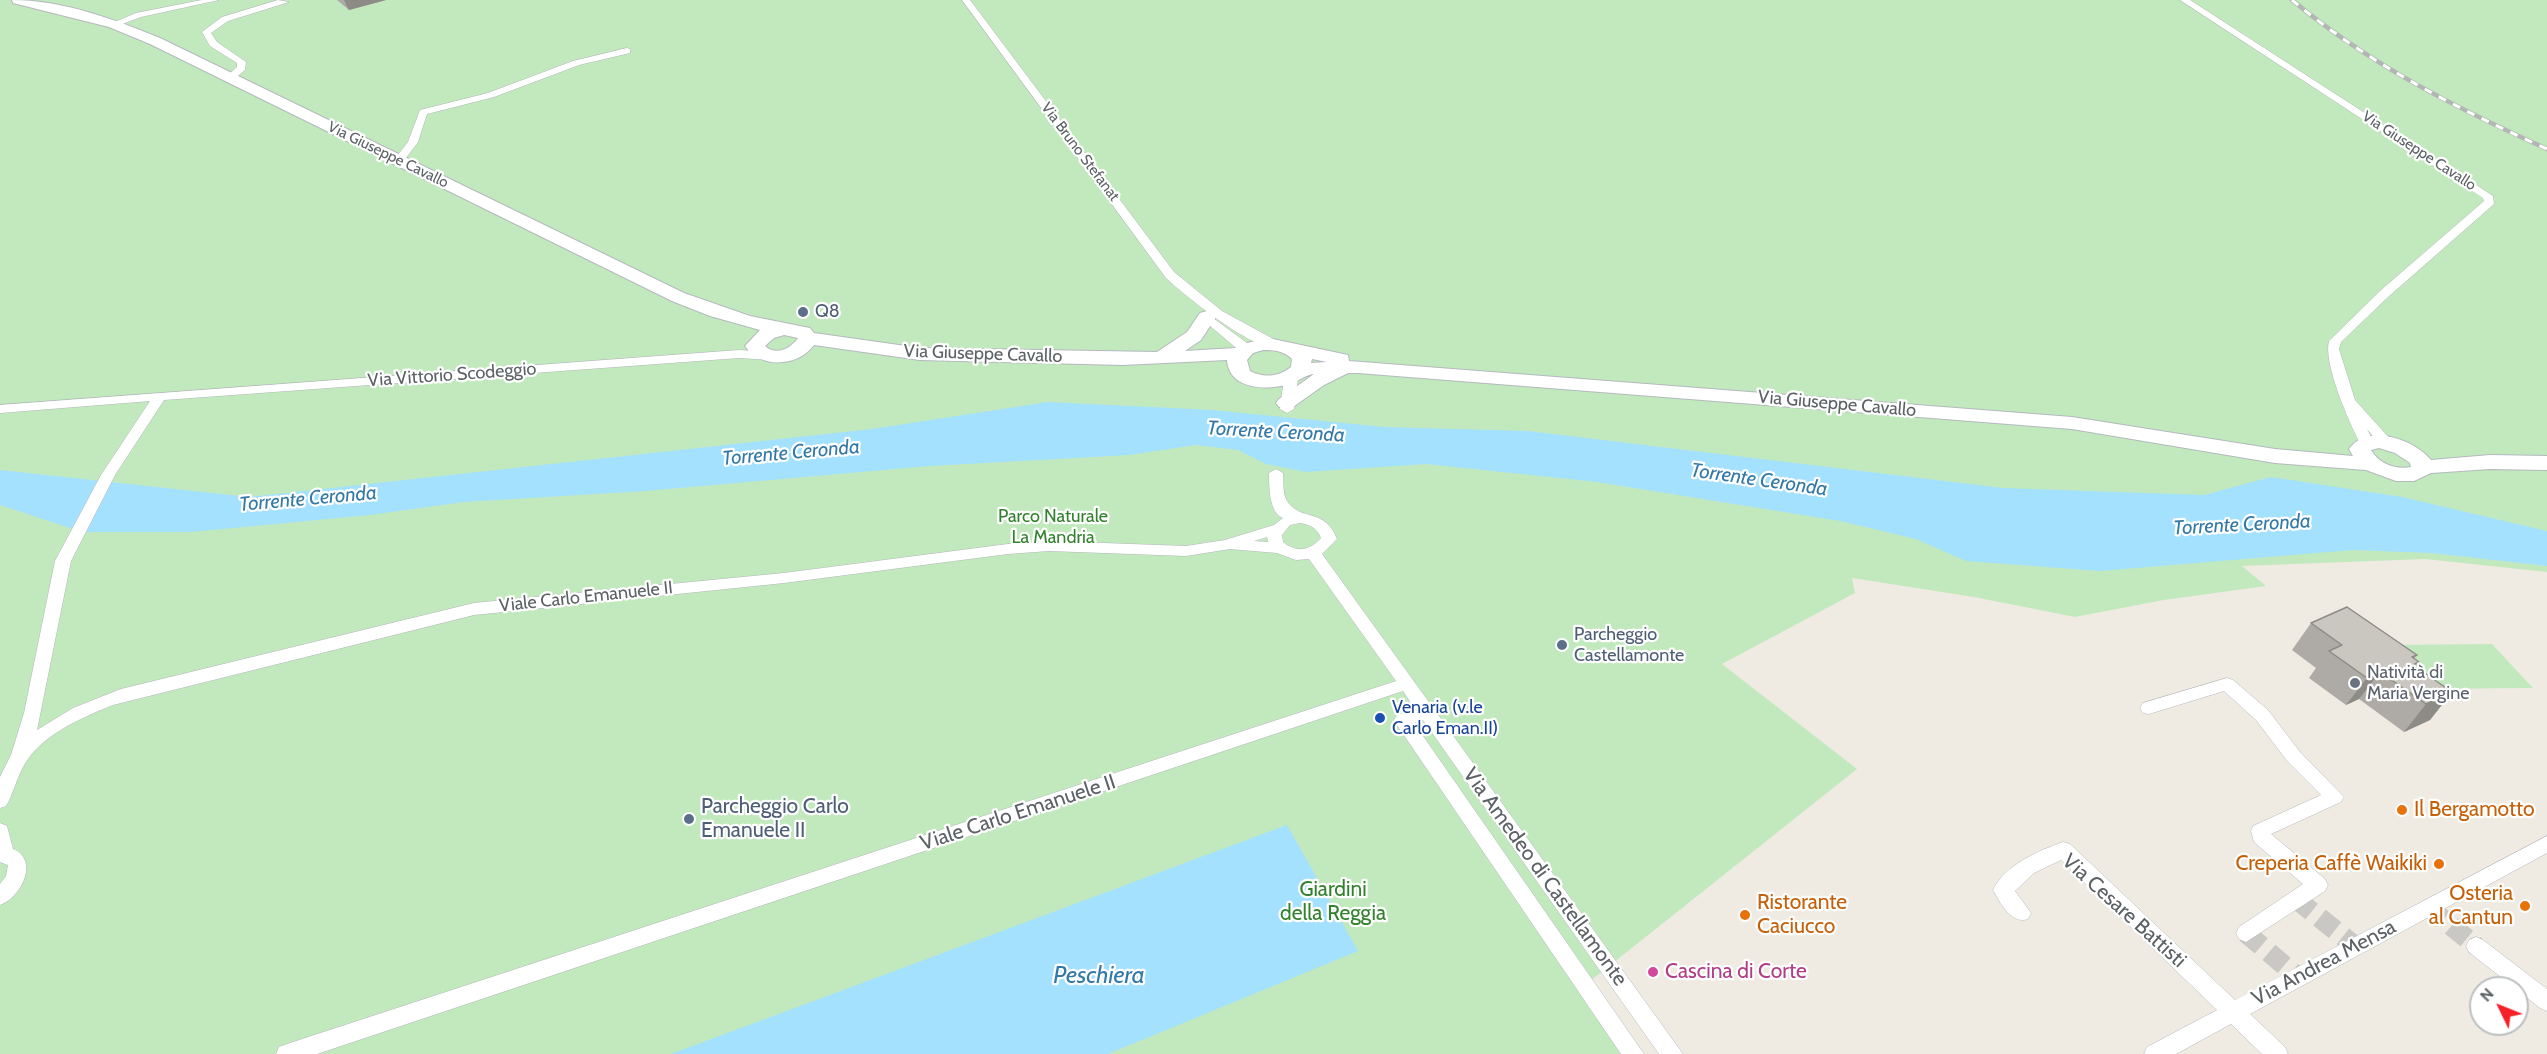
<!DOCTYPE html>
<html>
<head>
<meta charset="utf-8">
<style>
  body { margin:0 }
  #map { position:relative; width:2547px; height:1054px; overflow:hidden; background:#efebe3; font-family:Cabin,sans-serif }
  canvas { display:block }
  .north { position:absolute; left:2469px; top:976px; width:60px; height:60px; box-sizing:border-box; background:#fff; border:2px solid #bdc0c1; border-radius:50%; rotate:313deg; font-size:16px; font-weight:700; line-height:24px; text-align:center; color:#5b6165 }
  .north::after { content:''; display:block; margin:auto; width:21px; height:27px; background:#f72128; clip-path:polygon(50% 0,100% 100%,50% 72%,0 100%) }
</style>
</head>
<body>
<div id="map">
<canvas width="2547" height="1054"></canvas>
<div class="north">N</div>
</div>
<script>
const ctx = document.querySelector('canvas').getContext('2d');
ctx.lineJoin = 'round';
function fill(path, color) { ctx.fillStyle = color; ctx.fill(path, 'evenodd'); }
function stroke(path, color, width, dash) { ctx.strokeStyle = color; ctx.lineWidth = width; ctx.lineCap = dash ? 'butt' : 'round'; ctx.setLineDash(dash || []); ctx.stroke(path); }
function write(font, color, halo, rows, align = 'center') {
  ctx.font = font + ' Cabin,sans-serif'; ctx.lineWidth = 4.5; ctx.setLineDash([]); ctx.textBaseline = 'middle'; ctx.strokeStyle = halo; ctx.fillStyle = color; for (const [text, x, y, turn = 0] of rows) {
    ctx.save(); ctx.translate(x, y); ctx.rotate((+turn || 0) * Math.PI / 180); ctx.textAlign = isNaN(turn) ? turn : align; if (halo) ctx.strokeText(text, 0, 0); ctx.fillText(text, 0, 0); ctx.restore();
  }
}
fill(new Path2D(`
  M 0,0 L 2547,0 L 2547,572 L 2425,559 L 2242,566 L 2266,586 L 2164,600 L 2075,617 L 1974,597 L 1852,578 L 1855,593 L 1722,664 L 1857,769 L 1584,986 L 1634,1054 L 0,1054 Z
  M 2492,644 L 2533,688 L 2417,689 L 2380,645 Z`), '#c2e9bd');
fill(new Path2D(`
  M 1048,402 L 1212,410 L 1384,427 L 1528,431 L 2003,488 L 2204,495 L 2271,477 L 2402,497 L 2547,531 L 2547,566 L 2432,553 L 2353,550 L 2100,571 L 1966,561 L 1916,539 L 1840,521 L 1597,482 L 1426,464 L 1306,472 L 1266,464 L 1238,450 L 1196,445 L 1129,455 L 930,466 L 645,491 L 464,502 L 370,515 L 191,532 L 82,532 L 0,505 L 0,470 L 249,497 L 872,429 Z
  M 1287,825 L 1358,951 L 1108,1054 L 671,1054 Z`), '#a3e1ff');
stroke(new Path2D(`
  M 2296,899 L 2355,946
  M 2428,907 L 2476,946
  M 2246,933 L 2298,977`), '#cac8c4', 20, [20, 10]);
const street = new Path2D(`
  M 202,0 L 219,0 L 141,17 L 114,27 L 110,24 L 136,13 Z
  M 278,0 L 289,2 L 228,21 L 211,33 L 217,42 L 246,62 L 245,70 L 233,80 L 227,80 L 227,76 L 237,67 L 237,63 L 210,46 L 202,32 L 222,17 Z
  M 962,0 L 970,0 L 1174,272 L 1222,311 L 1277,341 L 1277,347 C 1254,352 1183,294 1166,278 Z
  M 2180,0 L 2190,0 L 2493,196 L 2494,204 L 2388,297 L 2341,342 L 2339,349 L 2355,400 L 2391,440 L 2393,443 L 2391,446 L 2381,446 L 2367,429 L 2374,443 L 2367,447 L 2360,443 C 2349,422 2323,363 2329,341 L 2380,291 L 2484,201 L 2483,198 Z
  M 627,48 L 630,49 L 630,53 L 579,65 L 494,97 L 427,114 L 418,142 L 403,162 L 394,160 L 408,142 L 420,110 L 488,93 L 573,61 Z
  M 1213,318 L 1251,346 L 1252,349 L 1251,352 L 1241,352 L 1209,325 L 1209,319 Z
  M 739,350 L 772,352 L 778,356 L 772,360 L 739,358 L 164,400 L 115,475 L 71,561 L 37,730 L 73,708 L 121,689 L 474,603 L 784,573 L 1008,544 L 1049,541 L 1186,546 L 1225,540 L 1274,525 L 1283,518 C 1269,513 1269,486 1269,473 L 1276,469 L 1283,473 C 1284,482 1282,493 1287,501 C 1300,522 1325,507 1337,539 L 1322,554 L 1683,1054 L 1659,1054 L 1423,720 L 1414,723 L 1644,1054 L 1621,1054 L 1397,725 L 1394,720 L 1397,715 L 1415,709 L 1403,691 L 317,1054 L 276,1054 L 279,1047 L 287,1044 L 1396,681 L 1309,559 L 1296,560 L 1277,553 L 1230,549 L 1186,556 L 1049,551 L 1008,554 L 784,583 L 474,615 L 113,705 C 81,718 40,735 23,767 C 16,780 13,794 6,806 L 0,808 L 0,777 L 11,755 L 24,713 L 55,561 L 101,475 L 150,401 L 0,413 L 0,405 ZM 1300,523 C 1311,525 1317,528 1321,538 C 1310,551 1296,553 1283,542 L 1282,535 L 1290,525 ZM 1267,537 L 1268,542 L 1254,541 Z
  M 1291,374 L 1298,378 L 1294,409 L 1287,413 L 1280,409 L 1284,378 Z
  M 2227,678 L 2233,680 L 2268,710 L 2300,752 L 2344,797 L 2341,802 L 2271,834 L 2325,879 L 2328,885 L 2325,891 L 2246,942 L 2239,939 L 2236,933 L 2239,927 L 2303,884 L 2254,842 L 2251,831 L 2253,826 L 2321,795 L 2288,762 L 2256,720 L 2224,691 L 2149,714 L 2143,713 L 2140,708 L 2143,703 Z
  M 0,823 L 7,826 L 13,849 C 40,860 21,898 0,905 L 0,884 L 6,876 L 8,865 L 0,862 Z
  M 2547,836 L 2547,853 L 2250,1014 L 2285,1047 L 2288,1054 L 2262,1054 L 2231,1024 L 2176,1054 L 2144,1054 L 2147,1047 L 2217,1010 L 2061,860 L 2034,873 L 2015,891 L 2031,913 L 2028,919 C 2012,925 2000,903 1993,890 C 2005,865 2038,851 2063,842 L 2070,844 L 2235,1000 Z
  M 2476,937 L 2483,940 L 2547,989 L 2547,1011 L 2540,1008 L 2469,952 L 2466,946 L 2469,940 Z`);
const secondary = new Path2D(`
  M 12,0 C 62,0 114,19 160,38 L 684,293 L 750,316 L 810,328 L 814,333 L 920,348 L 1157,352 L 1187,332 L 1200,313 L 1207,311 L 1216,317 L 1201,340 L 1185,351 L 1236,348 L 1239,345 L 1268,338 L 1348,355 L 1349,361 L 2072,417 L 2275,449 L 2353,456 L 2349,449 C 2367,423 2414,439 2431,460 L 2490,455 L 2547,456 L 2547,470 L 2490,469 L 2431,473 L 2414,481 L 2396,481 L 2366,470 L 2275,463 L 2072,429 L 1358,373 L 1348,373 L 1324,385 L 1293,407 L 1279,407 L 1276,403 L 1279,399 L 1314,374 C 1305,375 1301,380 1292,383 C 1270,391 1229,391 1227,360 L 1123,365 L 920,360 L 814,345 C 798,367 761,369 745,346 L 760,330 L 710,316 L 672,301 L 150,44 L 109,27 L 13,3 ZM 784,335 L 798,338 C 790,349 776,356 765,346 L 774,338 ZM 1263,350 C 1275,350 1284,351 1292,359 L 1291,367 C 1279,377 1263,378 1250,371 L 1247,360 L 1253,353 ZM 1312,359 L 1327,362 L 1311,363 ZM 2379,448 L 2395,453 L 2410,463 L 2411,467 C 2396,470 2379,464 2371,450 Z`);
stroke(street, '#b4b7bb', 1);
stroke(secondary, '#b4b9be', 2);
fill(street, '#fff');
fill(secondary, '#fff');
const rail = new Path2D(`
  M 2292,0 C 2369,64 2456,108 2547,149`);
stroke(rail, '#b4b5b6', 4.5);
stroke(rail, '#fff', 3, [8]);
fill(new Path2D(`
  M 337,0 L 386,0 L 349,10 Z
  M 2311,623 L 2417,655 L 2414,659 L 2419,662 L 2416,667 L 2452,692 L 2430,720 L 2404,732 L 2359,699 L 2346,705 L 2309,678 L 2316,668 L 2292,650 Z`), '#aeaaa5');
fill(new Path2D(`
  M 344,0 L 386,0 L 349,10 Z
  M 2380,672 L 2359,699 L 2346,705 L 2367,678 Z
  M 2452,692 L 2430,720 L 2404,732 L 2426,704 Z`), '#8d8b86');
const building = new Path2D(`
  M 2347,607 L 2417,655 L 2412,657 L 2419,662 L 2413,665 L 2452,692 L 2426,704 L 2380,672 L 2367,678 L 2329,651 L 2342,645 L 2311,623 Z`);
fill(building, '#cac6c0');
stroke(building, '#8d8b86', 1.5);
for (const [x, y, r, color] of [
  [803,312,6,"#5c6f8a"],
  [1562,645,6,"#5c6f8a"],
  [2355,683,6,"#6b7280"],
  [1380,718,6,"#1a4fb4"],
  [2402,810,6,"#e8710a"],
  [689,819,6,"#5c6f8a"],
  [2439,864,6,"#e8710a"],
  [2525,906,6,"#e8710a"],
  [1745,915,6,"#e8710a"],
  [1653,972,6,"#d1479c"]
]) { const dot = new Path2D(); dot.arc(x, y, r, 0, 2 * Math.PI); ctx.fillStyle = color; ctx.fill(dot); stroke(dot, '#fff', 2); }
write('15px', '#5b6165', '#fff', [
  ["Via Giuseppe Cavallo",2419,151,33],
  ["Via Bruno Stefanat",1080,152,53],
  ["Via Giuseppe Cavallo",388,155,26]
]);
write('18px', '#4e5e75', '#fff', [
  ["Q8",815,312],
  ["Parcheggio",1574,635],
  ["Castellamonte",1574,656]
], 'left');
write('18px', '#5b6165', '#fff', [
  ["Via Giuseppe Cavallo",983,354,2],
  ["Via Vittorio Scodeggio",452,375,-4],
  ["Via Giuseppe Cavallo",1837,404,5],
  ["Viale Carlo Emanuele II",586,597,-6]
]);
write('18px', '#32822d', '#fff', [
  ["Parco Naturale",1053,517],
  ["La Mandria",1053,538]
]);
write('18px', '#5b616d', '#fff', [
  ["Natività di",2367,673],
  ["Maria Vergine",2367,694]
], 'left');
write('18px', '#164399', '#fff', [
  ["Venaria (v.le",1392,708],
  ["Carlo Eman.II)",1392,729]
], 'left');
write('italic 20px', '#3379a7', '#fff', [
  ["Torrente Ceronda",1276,432,3],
  ["Torrente Ceronda",791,453,-5],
  ["Torrente Ceronda",1759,480,8],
  ["Torrente Ceronda",308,499,-5],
  ["Torrente Ceronda",2242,525,-3]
]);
write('21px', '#4e5e75', '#fff', [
  ["Parcheggio Carlo",701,807],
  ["Emanuele II",701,831]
], 'left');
write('21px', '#c56008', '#fff', [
  ["Il Bergamotto",2414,810],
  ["Creperia Caffè Waikiki",2427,864,"right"],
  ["Osteria",2513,894,"right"],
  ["al Cantun",2513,918,"right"],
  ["Ristorante",1757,903],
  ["Caciucco",1757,927]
], 'left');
write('21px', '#5b6165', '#fff', [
  ["Viale Carlo Emanuele II",1018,813,-18],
  ["Via Amedeo di Castellamonte",1545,877,54],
  ["Via Cesare Battisti",2124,911,42],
  ["Via Andrea Mensa",2324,963,-28]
]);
write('21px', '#32822d', '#fff', [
  ["Giardini",1333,890],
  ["della Reggia",1333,914]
]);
write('21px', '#b23c85', '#fff', [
  ["Cascina di Corte",1665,972]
], 'left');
write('italic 24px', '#3379a7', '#fff', [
  ["Peschiera",1099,976]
]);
</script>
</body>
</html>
